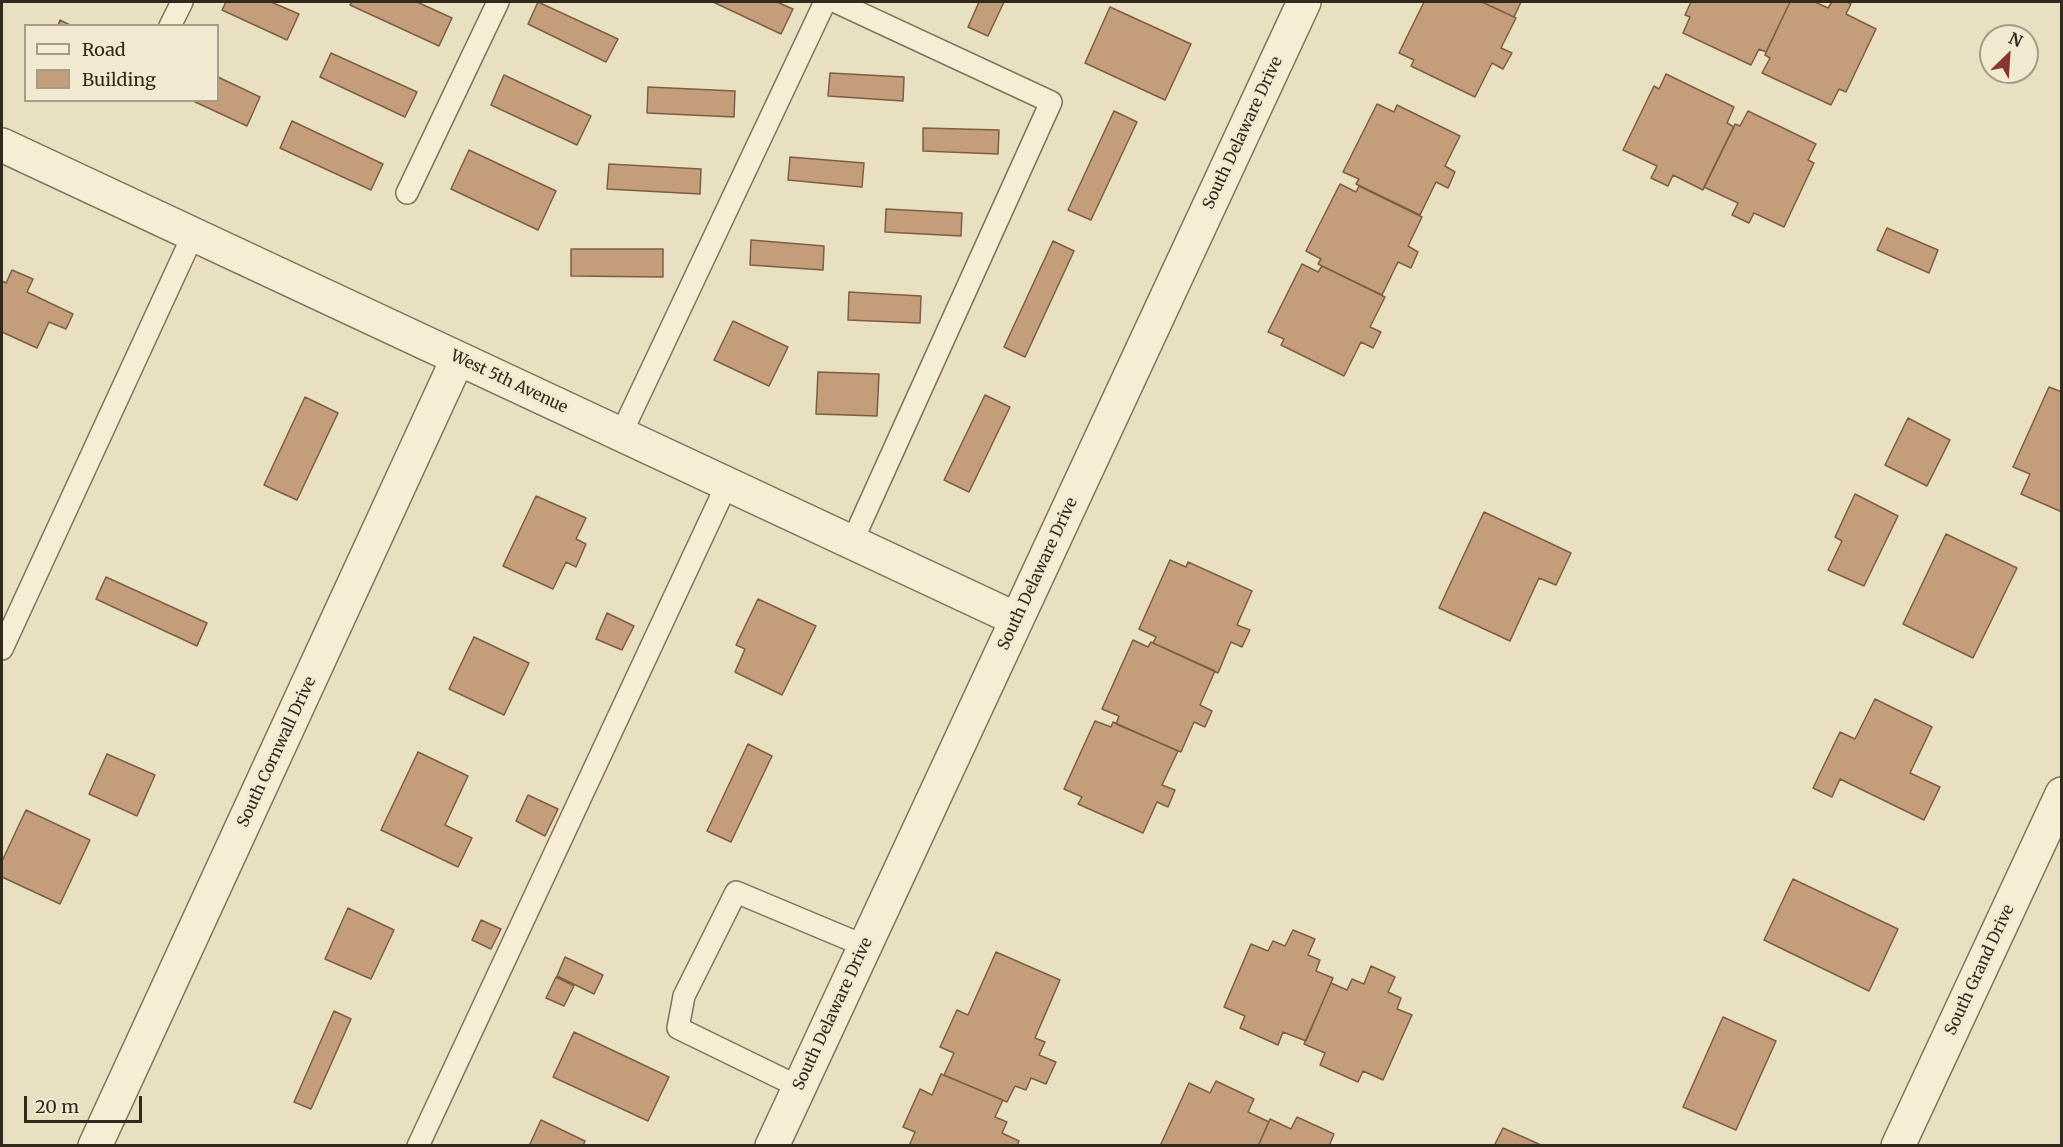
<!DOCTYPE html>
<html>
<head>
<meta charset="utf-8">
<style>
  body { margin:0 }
  #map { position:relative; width:2063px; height:1147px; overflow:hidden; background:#e9e0c1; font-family:Merriweather,serif }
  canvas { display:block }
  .frame { position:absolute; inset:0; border:3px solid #32291d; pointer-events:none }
  .legend { position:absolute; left:24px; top:24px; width:195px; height:78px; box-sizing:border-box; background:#f1ead0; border:2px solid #a59d88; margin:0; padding:8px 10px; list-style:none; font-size:18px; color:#32291d }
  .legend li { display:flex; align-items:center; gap:12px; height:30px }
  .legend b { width:30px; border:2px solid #a59d88 }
  .north { position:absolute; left:1979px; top:24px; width:60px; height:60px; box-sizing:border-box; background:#f1ead0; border:2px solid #a59d88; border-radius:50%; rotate:25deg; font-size:16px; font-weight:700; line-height:24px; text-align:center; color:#32291d }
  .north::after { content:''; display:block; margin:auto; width:21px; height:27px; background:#8a3630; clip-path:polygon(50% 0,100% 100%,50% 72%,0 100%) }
  .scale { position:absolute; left:24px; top:1096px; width:118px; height:27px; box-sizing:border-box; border:3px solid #32291d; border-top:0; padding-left:8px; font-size:18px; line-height:21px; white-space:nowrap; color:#32291d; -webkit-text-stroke:4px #f1ead0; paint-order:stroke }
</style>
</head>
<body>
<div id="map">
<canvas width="2063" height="1147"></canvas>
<div class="frame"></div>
<ul class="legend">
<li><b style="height:8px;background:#f5edd4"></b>Road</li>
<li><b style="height:16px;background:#c49e7b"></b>Building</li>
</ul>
<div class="north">N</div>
<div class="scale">20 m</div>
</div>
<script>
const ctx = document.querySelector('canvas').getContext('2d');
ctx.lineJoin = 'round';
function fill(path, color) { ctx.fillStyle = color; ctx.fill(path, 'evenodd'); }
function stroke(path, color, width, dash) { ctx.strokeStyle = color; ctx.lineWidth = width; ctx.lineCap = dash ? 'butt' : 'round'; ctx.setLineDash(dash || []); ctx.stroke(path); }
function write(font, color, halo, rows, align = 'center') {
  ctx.font = font + ' Merriweather,serif'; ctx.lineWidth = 5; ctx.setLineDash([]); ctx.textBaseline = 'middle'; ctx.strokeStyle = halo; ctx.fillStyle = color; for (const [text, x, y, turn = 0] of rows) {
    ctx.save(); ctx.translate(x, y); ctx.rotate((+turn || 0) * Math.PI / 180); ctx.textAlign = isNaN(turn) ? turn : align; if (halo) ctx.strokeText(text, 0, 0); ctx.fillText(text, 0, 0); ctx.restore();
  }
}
const building = new Path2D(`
  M 226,2 L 271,2 L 299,14 L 287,40 L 222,10 Z
  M 352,2 L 417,2 L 452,18 L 439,46 L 350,5 Z
  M 538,2 L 618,39 L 606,62 L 528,24 Z
  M 713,2 L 777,2 L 793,9 L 781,34 Z
  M 979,2 L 1004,2 L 988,36 L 968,27 Z
  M 1424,2 L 1482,2 L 1516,18 L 1501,48 L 1512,53 L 1503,69 L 1492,63 L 1475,97 L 1411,66 L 1414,60 L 1399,53 Z
  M 1482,2 L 1521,2 L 1514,17 Z
  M 1691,2 L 1790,2 L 1766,52 L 1759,49 L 1751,65 L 1683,33 L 1690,17 L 1685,15 Z
  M 1790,2 L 1815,2 L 1828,8 L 1832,2 L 1847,2 L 1851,4 L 1846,14 L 1876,29 L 1846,92 L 1839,89 L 1831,105 L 1762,73 L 1770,58 L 1765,55 Z
  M 1110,7 L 1191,44 L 1165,100 L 1085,63 Z
  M 60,20 L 72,26 L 58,26 Z
  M 331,53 L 417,92 L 405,117 L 320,77 Z
  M 830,73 L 904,77 L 903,101 L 828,96 Z
  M 1666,74 L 1734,107 L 1727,123 L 1734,127 L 1703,190 L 1673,175 L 1668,186 L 1651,178 L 1657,166 L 1623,150 L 1654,86 L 1659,89 Z
  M 504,75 L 591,116 L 577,145 L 491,105 Z
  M 218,77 L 260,97 L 247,126 L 191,100 L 218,100 Z
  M 648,87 L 735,91 L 734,117 L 647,113 Z
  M 1377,104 L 1394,112 L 1397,105 L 1460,136 L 1445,166 L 1455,172 L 1448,188 L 1436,182 L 1420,215 L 1356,184 L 1359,179 L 1343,172 Z
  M 1114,111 L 1137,122 L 1091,220 L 1068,210 Z
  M 1748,111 L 1816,144 L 1808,160 L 1814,163 L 1784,227 L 1754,213 L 1749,223 L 1732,215 L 1738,203 L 1704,187 L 1735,124 L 1740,126 Z
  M 292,121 L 383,164 L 371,190 L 280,148 Z
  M 923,128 L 999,130 L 998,154 L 923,151 Z
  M 469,150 L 556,191 L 538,230 L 451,189 Z
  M 790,157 L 864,163 L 862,187 L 788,180 Z
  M 609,164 L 701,169 L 700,194 L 607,189 Z
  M 1340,184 L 1356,192 L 1359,186 L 1422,217 L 1408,246 L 1418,252 L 1411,268 L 1398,262 L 1382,295 L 1318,264 L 1321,259 L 1306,251 Z
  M 886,209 L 962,213 L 961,236 L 885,232 Z
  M 1887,228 L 1938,250 L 1929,273 L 1877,250 Z
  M 751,240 L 824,246 L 823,270 L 750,265 Z
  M 1053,241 L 1074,251 L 1025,357 L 1004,347 Z
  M 571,249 L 663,249 L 663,277 L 571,276 Z
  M 1302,264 L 1318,272 L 1322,266 L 1385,297 L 1370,327 L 1381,332 L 1373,348 L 1361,342 L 1344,376 L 1281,345 L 1284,339 L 1268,332 Z
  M 12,270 L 33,279 L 27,292 L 73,314 L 66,329 L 49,322 L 37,348 L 2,332 L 2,281 L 6,283 Z
  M 849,292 L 921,296 L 920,323 L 848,320 Z
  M 733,321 L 788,347 L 769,386 L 714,360 Z
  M 818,372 L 879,374 L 877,416 L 816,414 Z
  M 2049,387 L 2062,392 L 2062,512 L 2021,494 L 2030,474 L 2013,467 Z
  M 985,395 L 1010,407 L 969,492 L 944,480 Z
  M 305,397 L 338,413 L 297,500 L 264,485 Z
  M 1908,418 L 1950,440 L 1927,486 L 1885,465 Z
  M 1855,494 L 1898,516 L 1864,586 L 1828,570 L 1842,541 L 1835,537 Z
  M 536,496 L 586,518 L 576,539 L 586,544 L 576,567 L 566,562 L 553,589 L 503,566 Z
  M 1484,512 L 1571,553 L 1556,585 L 1539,578 L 1510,641 L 1439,608 Z
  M 1946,534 L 2017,568 L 1973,658 L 1903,624 Z
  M 1170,560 L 1186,567 L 1188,562 L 1252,591 L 1237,625 L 1250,630 L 1242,647 L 1231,642 L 1218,673 L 1153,643 L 1156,637 L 1139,629 Z
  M 106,577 L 207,623 L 197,646 L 96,599 Z
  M 758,599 L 816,626 L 782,695 L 735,672 L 745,649 L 736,645 Z
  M 607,613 L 634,626 L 622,650 L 596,639 Z
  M 474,637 L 529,663 L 504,715 L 449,689 Z
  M 1133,640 L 1148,647 L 1151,642 L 1215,671 L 1200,705 L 1212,711 L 1205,727 L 1194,722 L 1181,752 L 1116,724 L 1119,716 L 1102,709 Z
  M 1875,699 L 1932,727 L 1910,773 L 1940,787 L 1924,820 L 1840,779 L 1832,797 L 1813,788 L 1840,732 L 1855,739 Z
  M 1095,721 L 1111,727 L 1113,722 L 1178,751 L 1162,785 L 1175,790 L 1168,807 L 1157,802 L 1143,833 L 1078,804 L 1082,797 L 1064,789 Z
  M 748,744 L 772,756 L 731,842 L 707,831 Z
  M 418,752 L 468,776 L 445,825 L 472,838 L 458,867 L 381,830 Z
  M 107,754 L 155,775 L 137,816 L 89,794 Z
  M 528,795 L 558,809 L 545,836 L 516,821 Z
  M 26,810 L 90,840 L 60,904 L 2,877 L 2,861 Z
  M 1793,879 L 1898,929 L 1869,991 L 1764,940 Z
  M 348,908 L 394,930 L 371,979 L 325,959 Z
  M 481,920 L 501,929 L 491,949 L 472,940 Z
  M 1293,930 L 1315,939 L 1308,955 L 1320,960 L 1316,971 L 1333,978 L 1306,1041 L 1283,1032 L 1278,1045 L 1240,1028 L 1245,1016 L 1224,1007 L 1251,944 L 1268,951 L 1273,941 L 1285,946 Z
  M 996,952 L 1060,980 L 1035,1038 L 1045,1042 L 1039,1055 L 1056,1062 L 1046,1084 L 1031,1078 L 1026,1090 L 1015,1086 L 1007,1102 L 944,1075 L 954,1053 L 940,1047 L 957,1010 L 968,1015 Z
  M 565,957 L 603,975 L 594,994 L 557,976 Z
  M 1371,966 L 1395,977 L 1388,992 L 1401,998 L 1397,1009 L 1412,1015 L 1383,1080 L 1363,1071 L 1358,1082 L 1320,1065 L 1325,1053 L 1304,1044 L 1331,983 L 1347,990 L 1352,979 L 1364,984 Z
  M 556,977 L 574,986 L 564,1006 L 546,998 Z
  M 334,1011 L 351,1019 L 311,1109 L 294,1102 Z
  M 1723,1017 L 1776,1041 L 1736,1130 L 1683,1107 Z
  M 574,1032 L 669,1077 L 648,1121 L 553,1077 Z
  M 941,1074 L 1003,1100 L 995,1117 L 1007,1122 L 1002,1133 L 1019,1141 L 1017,1146 L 909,1146 L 915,1132 L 903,1127 L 920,1089 L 932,1095 Z
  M 1216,1081 L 1254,1099 L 1248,1112 L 1269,1122 L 1258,1146 L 1160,1146 L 1189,1083 L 1210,1093 Z
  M 1297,1117 L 1334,1134 L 1329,1146 L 1258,1146 L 1270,1119 L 1291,1129 Z
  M 541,1120 L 585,1141 L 583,1146 L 529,1146 Z
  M 1503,1128 L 1541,1145 L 1541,1146 L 1494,1146 Z`);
fill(building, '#c49e7b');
stroke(building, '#7e5e43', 1.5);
const lane = new Path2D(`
  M 836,2 L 1051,102 L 852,542
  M 170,26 L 182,2
  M 407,193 L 498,2
  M 621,434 L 825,2
  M 2,649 L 193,235
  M 799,1087 L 678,1028 L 684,996 L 736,892 L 865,946
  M 418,1146 L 727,484`);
const street = new Path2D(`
  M 2,145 L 1016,619
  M 95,1146 L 458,358
  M 772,1146 L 1304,2
  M 1898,1146 L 2062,794`);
stroke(lane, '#81725b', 24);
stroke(street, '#81725b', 36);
stroke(lane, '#f5edd4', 21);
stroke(street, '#f5edd4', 33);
write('16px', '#32291d', '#f1ead0', [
  ["South Delaware Drive",1243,133,-65],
  ["West 5th Avenue",509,382,25],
  ["South Delaware Drive",1038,574,-65],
  ["South Cornwall Drive",277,752,-65],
  ["South Grand Drive",1980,970,-65],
  ["South Delaware Drive",833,1014,-65]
]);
</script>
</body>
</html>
